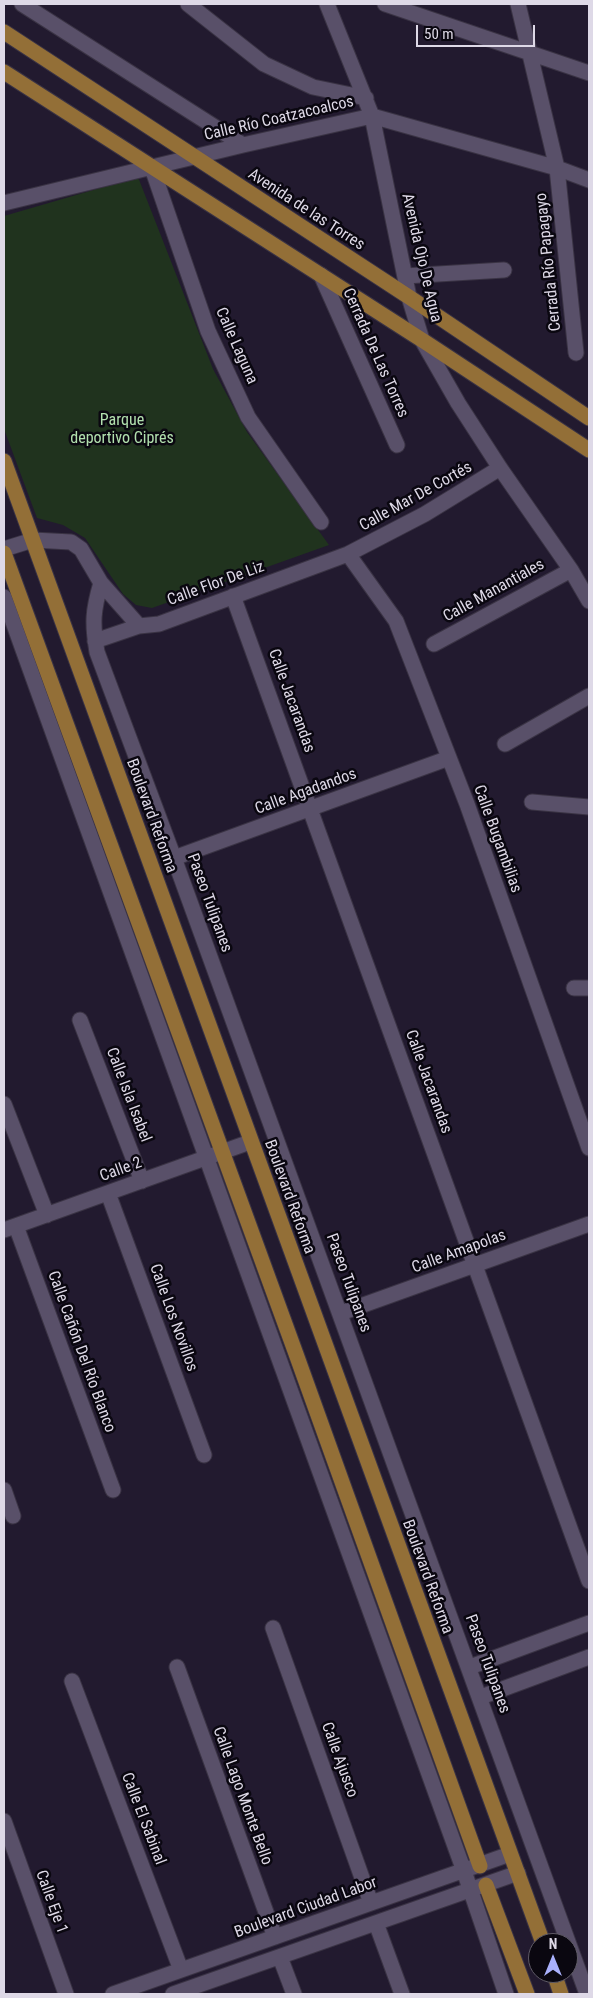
<!DOCTYPE html>
<html>
<head>
<meta charset="utf-8">
<style>
  body { margin:0 }
  #map { position:relative; width:593px; height:1998px; overflow:hidden; background:#221a2f; font-family:"Roboto Condensed",sans-serif }
  canvas { display:block }
  .frame { position:absolute; inset:0; border:5px solid #ded9e7; pointer-events:none }
  .north { position:absolute; left:528px; top:1933px; width:50px; height:50px; box-sizing:border-box; background:#0a0710; border:1px solid #5f5b66; border-radius:50%; rotate:0deg; font-size:14px; font-weight:700; line-height:20px; text-align:center; color:#ded9e7 }
  .north::after { content:''; display:block; margin:auto; width:18px; height:22px; background:#a9b0fc; clip-path:polygon(50% 0,100% 100%,50% 72%,0 100%) }
  .scale { position:absolute; left:416px; top:25px; width:119px; height:22px; box-sizing:border-box; border:2px solid #ded9e7; border-top:0; padding-left:6px; font-size:15px; line-height:18px; white-space:nowrap; color:#ded9e7; -webkit-text-stroke:4px #0a0710; paint-order:stroke }
</style>
</head>
<body>
<div id="map">
<canvas width="593" height="1998"></canvas>
<div class="frame"></div>
<div class="north">N</div>
<div class="scale">50 m</div>
</div>
<script>
const ctx = document.querySelector('canvas').getContext('2d');
ctx.lineJoin = 'round';
function fill(path, color) { ctx.fillStyle = color; ctx.fill(path, 'evenodd'); }
function stroke(path, color, width, dash) { ctx.strokeStyle = color; ctx.lineWidth = width; ctx.lineCap = dash ? 'butt' : 'round'; ctx.setLineDash(dash || []); ctx.stroke(path); }
function write(font, color, halo, rows, align = 'center') {
  ctx.font = font + ' "Roboto Condensed",sans-serif'; ctx.lineWidth = 5; ctx.setLineDash([]); ctx.textBaseline = 'middle'; ctx.strokeStyle = halo; ctx.fillStyle = color; for (const [text, x, y, turn = 0] of rows) {
    ctx.save(); ctx.translate(x, y); ctx.rotate((+turn || 0) * Math.PI / 180); ctx.textAlign = isNaN(turn) ? turn : align; if (halo) ctx.strokeText(text, 0, 0); ctx.fillText(text, 0, 0); ctx.restore();
  }
}
fill(new Path2D(`
  M 138,177 L 213,369 L 247,432 L 329,545 L 152,608 L 136,605 L 123,594 L 85,538 L 63,525 L 37,518 L 4,429 L 4,216 Z`), '#20331e');
const minor = new Path2D(`
  M 22,4 L 243,145
  M 188,4 L 264,64 L 313,87 L 366,98
  M 327,4 L 372,116 L 409,297 L 422,340 L 458,403 L 500,468 L 571,570 L 589,601
  M 385,4 L 589,73
  M 518,4 L 557,168 L 576,353
  M 152,168 L 208,331 L 248,417 L 321,522
  M 4,203 L 243,145 L 372,116 L 557,168 L 589,180
  M 321,275 L 397,445
  M 405,276 L 504,270
  M 4,549 L 33,540 L 71,542 L 81,549 L 101,583 L 139,626
  M 348,554 L 396,621 L 467,804 L 589,1148
  M 101,583 C 93,610 92,623 97,652 L 174,858 L 587,1994
  M 233,596 L 589,1581
  M 4,597 L 464,1871 L 506,1994
  M 95,641 L 139,626 L 159,624 L 348,554 L 425,514 L 500,468
  M 434,644 L 571,570
  M 505,744 L 589,696
  M 532,802 L 589,807
  M 174,858 L 449,758
  M 574,988 L 589,988
  M 80,1020 L 142,1181
  M 4,1104 L 47,1215
  M 108,1193 L 204,1455
  M 16,1226 L 113,1490
  M 4,1230 L 250,1142
  M 341,1313 L 589,1224
  M 4,1490 L 13,1516
  M 273,1628 L 371,1903
  M 177,1667 L 275,1937
  M 470,1667 L 589,1623
  M 72,1681 L 181,1970
  M 481,1697 L 589,1657
  M 4,1821 L 66,1994
  M 376,1923 L 402,1994
  M 280,1957 L 294,1994
  M 113,1994 L 510,1854
  M 173,1994 L 518,1873`);
const major = new Path2D(`
  M 4,32 L 409,297 L 589,418
  M 4,72 L 422,340 L 589,450
  M 4,461 L 543,1943
  M 4,553 L 296,1354 L 480,1866
  M 486,1885 L 527,1994
  M 554,1973 L 561,1994`);
stroke(minor, '#3a3344', 17);
stroke(major, '#3a3344', 17);
stroke(minor, '#595069', 15);
stroke(major, '#936f37', 15);
write('16px', '#ded9e7', '#0a0710', [
  ["Calle Río Coatzacoalcos",279,119,-13],
  ["Avenida de las Torres",306,210,33],
  ["Avenida Ojo De Agua",421,258,77],
  ["Cerrada Río Papagayo",549,262,-96],
  ["Calle Laguna",236,346,66],
  ["Cerrada De Las Torres",375,353,66],
  ["Calle Mar De Cortés",416,497,-29],
  ["Calle Flor De Liz",216,584,-20],
  ["Calle Manantiales",494,591,-29],
  ["Calle Jacarandas",291,701,70],
  ["Calle Agadandos",306,792,-20],
  ["Boulevard Reforma",151,816,70],
  ["Calle Bugambilias",497,839,70],
  ["Paseo Tulipanes",209,903,70],
  ["Calle Jacarandas",428,1082,70],
  ["Calle Isla Isabel",128,1095,69],
  ["Calle 2",121,1170,-20],
  ["Boulevard Reforma",289,1197,70],
  ["Calle Amapolas",459,1252,-20],
  ["Paseo Tulipanes",348,1283,70],
  ["Calle Los Novillos",173,1318,70],
  ["Calle Cañón Del Río Blanco",81,1352,70],
  ["Boulevard Reforma",427,1577,70],
  ["Paseo Tulipanes",487,1664,70],
  ["Calle Ajusco",339,1760,70],
  ["Calle Lago Monte Bello",242,1796,70],
  ["Calle El Sabinal",143,1819,69],
  ["Calle Eje 1",51,1902,70],
  ["Boulevard Ciudad Labor",306,1908,-20]
]);
write('16px', '#b2e0ae', '#0a0710', [
  ["Parque",122,421],
  ["deportivo Ciprés",122,439]
]);
</script>
</body>
</html>
